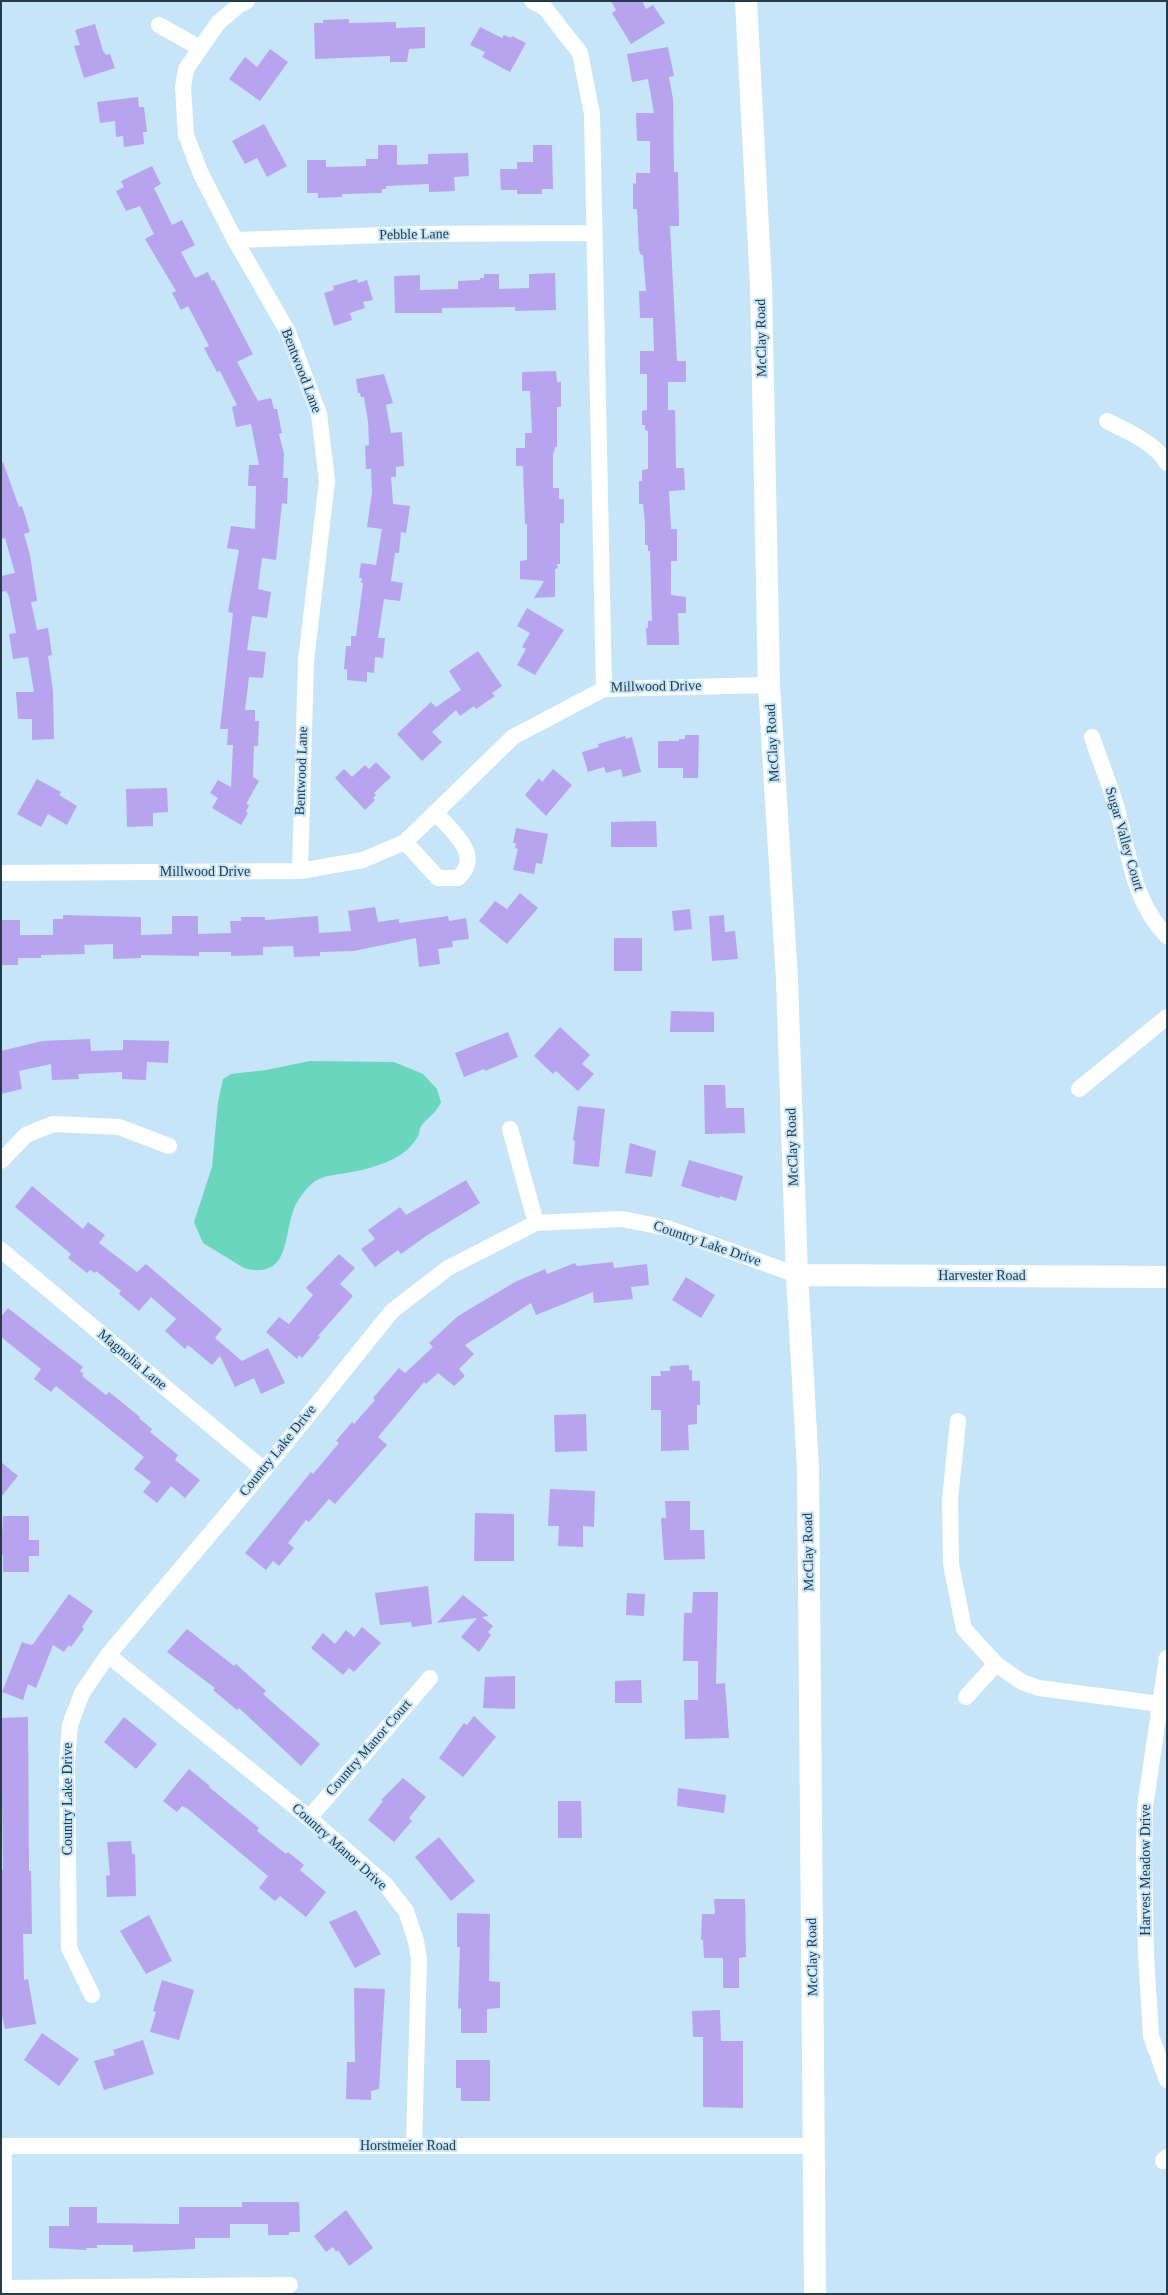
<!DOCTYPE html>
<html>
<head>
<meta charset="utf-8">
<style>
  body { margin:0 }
  #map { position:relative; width:1168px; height:2295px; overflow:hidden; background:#c6e5f9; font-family:Georgia,serif }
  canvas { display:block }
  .frame { position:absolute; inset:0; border:2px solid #253b48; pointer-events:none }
</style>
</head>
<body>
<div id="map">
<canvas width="1168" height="2295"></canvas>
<div class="frame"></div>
</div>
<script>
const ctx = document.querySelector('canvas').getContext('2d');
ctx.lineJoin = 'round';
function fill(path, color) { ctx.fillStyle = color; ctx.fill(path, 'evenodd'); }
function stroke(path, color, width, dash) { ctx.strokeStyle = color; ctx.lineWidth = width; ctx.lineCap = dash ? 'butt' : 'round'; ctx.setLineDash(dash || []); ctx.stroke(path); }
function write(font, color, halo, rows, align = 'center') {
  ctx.font = font + ' Georgia,serif'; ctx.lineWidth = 4; ctx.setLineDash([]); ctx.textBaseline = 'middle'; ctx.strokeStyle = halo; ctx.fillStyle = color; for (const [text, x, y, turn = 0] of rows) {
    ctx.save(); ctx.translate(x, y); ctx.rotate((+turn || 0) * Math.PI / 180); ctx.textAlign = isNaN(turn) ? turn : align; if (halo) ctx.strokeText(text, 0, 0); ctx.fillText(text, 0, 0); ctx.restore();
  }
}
fill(new Path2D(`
  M 310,1061 L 394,1062 L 423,1074 L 437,1089 L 441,1102 C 437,1113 426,1118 420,1128 C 419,1131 420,1133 418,1136 C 406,1160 371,1169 346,1173 C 335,1175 324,1175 314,1182 C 307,1187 299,1198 295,1206 C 283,1232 292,1281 244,1268 L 203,1243 L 194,1222 L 212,1167 L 218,1102 L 223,1079 L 231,1074 L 266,1070 Z`), '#6ad6bd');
fill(new Path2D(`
  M 611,1 L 642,1 L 646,9 L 653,5 L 665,23 L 631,44 L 612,13 L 616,10 Z
  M 349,19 L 349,23 L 396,22 L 396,28 L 425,27 L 425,48 L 409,49 L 407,62 L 390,62 L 390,56 L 315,59 L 314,23 L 323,23 L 323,20 Z
  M 95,24 L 103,51 L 106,55 L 110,54 L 115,68 L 84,78 L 74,46 L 80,45 L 75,30 Z
  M 480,27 L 502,38 L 504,35 L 511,38 L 512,36 L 526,43 L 510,72 L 482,57 L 485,52 L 470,45 Z
  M 668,47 L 674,76 L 669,77 L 673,99 L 674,172 L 678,172 L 679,226 L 670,226 L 677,361 L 686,361 L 686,382 L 668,382 L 668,410 L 675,410 L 676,468 L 684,468 L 685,490 L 669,491 L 671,529 L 677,529 L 677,561 L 671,561 L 671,595 L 686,597 L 686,613 L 678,613 L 679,645 L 647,645 L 646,628 L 648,628 L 648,621 L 652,621 L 650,551 L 648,551 L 648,545 L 645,545 L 645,523 L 643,504 L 639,504 L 639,481 L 642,481 L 642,470 L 648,469 L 648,431 L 645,430 L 645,425 L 642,425 L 642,411 L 647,410 L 647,374 L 640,374 L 640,351 L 654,351 L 653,318 L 640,318 L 639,291 L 646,291 L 643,255 L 641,255 L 639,250 L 637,209 L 633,209 L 633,183 L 636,184 L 636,173 L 650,173 L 650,141 L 637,141 L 636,113 L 654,113 L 648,79 L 632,82 L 627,54 Z
  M 270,49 L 288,62 L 260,101 L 229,79 L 245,57 L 257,67 Z
  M 138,97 L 139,107 L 144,107 L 147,132 L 143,132 L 144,144 L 124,147 L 123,136 L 116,137 L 115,121 L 100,123 L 97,102 Z
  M 264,124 L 287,166 L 267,177 L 257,158 L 245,164 L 232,141 Z
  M 378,145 L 397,145 L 397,165 L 428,164 L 428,154 L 468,153 L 469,176 L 454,177 L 455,191 L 429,192 L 429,184 L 386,186 L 386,189 L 382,189 L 382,193 L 342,194 L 342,197 L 318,198 L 318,193 L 307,193 L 307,160 L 326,160 L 326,167 L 366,166 L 366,159 L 378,159 Z
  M 533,145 L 552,145 L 553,189 L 542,189 L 542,194 L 517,194 L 517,190 L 501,190 L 500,169 L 517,169 L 517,162 L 533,162 Z
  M 152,166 L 161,184 L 154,188 L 172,225 L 182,220 L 195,245 L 181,252 L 195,278 L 208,272 L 212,281 L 214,280 L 253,354 L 237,362 L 258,401 L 271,398 L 274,409 L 277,409 L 282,433 L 279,434 L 284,454 L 283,478 L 288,478 L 287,504 L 282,503 L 276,560 L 262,558 L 258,589 L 271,592 L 267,618 L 252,616 L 247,650 L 266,652 L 263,678 L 249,677 L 245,710 L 255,710 L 255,721 L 259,721 L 258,746 L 254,746 L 253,777 L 259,781 L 246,804 L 249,805 L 246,812 L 248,813 L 241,825 L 212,808 L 218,798 L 210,793 L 218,780 L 231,787 L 233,745 L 227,745 L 228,729 L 220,729 L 233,613 L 228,612 L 239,550 L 227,548 L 231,526 L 255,529 L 256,486 L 248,486 L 249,465 L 259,465 L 251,424 L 236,427 L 232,407 L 237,405 L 220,371 L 217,372 L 204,348 L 209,346 L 188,306 L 181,310 L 172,293 L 176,291 L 145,239 L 154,234 L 140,206 L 126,211 L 116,191 L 124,187 L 121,181 Z
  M 555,273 L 556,310 L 515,311 L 515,307 L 442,308 L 442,313 L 395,313 L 394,276 L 420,275 L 420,290 L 458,289 L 458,281 L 480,280 L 480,278 L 484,278 L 484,274 L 499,274 L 499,289 L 529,288 L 529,274 Z
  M 357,279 L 358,283 L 367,280 L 373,300 L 363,302 L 365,308 L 350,313 L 352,320 L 334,326 L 324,293 L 334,290 L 333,286 Z
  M 556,371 L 557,382 L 561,382 L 561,407 L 557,407 L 557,447 L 555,447 L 554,452 L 553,453 L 553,488 L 559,488 L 559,499 L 564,499 L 564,523 L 560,523 L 560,564 L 557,564 L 558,568 L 555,569 L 555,597 L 534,598 L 544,581 L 520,579 L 520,561 L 527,560 L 527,524 L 525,524 L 523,466 L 516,466 L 516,448 L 525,448 L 525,433 L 532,433 L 530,391 L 522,391 L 522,372 Z
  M 384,374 L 393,403 L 386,405 L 391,433 L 402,432 L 404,466 L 396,467 L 396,477 L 391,477 L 393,504 L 410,506 L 406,533 L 401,532 L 399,553 L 395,553 L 391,581 L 403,583 L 400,601 L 384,599 L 378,638 L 385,638 L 383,658 L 375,657 L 374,673 L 367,672 L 367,682 L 347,680 L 347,670 L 344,669 L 346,646 L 351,646 L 351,636 L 356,636 L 363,583 L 361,583 L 362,578 L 359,578 L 361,563 L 376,565 L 382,529 L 367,527 L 372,492 L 371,469 L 366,469 L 365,446 L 369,445 L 368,421 L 364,397 L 361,397 L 360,393 L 358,393 L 356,379 Z
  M 3,462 L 19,507 L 22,506 L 30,532 L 24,534 L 30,555 L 37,601 L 31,602 L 37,630 L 48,628 L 52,655 L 48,656 L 53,691 L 54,739 L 32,740 L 32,719 L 18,719 L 16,692 L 34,692 L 28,657 L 13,659 L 9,634 L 16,633 L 9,596 L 6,591 L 1,592 L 1,576 L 15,573 L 5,538 L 1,539 L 1,463 Z
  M 527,608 L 564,630 L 535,675 L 517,665 L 526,649 L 522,647 L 530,633 L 517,626 Z
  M 478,651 L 502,686 L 492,693 L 495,696 L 476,709 L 474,706 L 460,716 L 456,710 L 432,732 L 442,742 L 422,761 L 397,734 L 431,702 L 436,707 L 461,690 L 449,671 Z
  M 685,735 L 699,735 L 698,778 L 683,778 L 683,768 L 658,768 L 658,741 L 679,741 L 679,739 L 685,739 Z
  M 625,736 L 626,739 L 632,737 L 641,772 L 623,777 L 621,769 L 606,773 L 604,767 L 588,772 L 582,752 L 599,747 L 598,744 Z
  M 376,762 L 391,777 L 374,793 L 376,795 L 373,798 L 375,800 L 365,810 L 335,778 L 344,769 L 352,777 L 365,765 L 369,769 Z
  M 553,769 L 572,785 L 546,816 L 525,795 L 539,778 L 542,782 Z
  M 37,779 L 61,792 L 59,795 L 77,806 L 67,825 L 48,814 L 41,827 L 17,814 Z
  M 167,788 L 168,812 L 153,813 L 153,826 L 127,827 L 126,789 Z
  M 656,821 L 657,847 L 611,847 L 611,822 Z
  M 516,828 L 548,834 L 542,864 L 536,863 L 534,874 L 513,870 L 518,849 L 515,848 L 516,843 L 513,843 Z
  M 520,893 L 538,908 L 507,944 L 479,921 L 495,901 L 507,909 Z
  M 375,907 L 378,922 L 399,919 L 399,923 L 448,916 L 449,921 L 466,918 L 469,939 L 452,941 L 453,947 L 438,949 L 440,964 L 419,967 L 416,938 L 354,951 L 320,952 L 320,956 L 294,957 L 293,946 L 263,947 L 263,955 L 231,956 L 231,952 L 199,952 L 199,956 L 141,955 L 141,958 L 113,959 L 113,944 L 84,945 L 85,954 L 41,955 L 41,958 L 18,958 L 18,965 L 1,965 L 1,920 L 20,920 L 20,935 L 53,935 L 53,919 L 63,919 L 63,915 L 141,917 L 141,935 L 172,934 L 172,916 L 198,916 L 198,934 L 231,933 L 230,921 L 241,921 L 241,917 L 265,917 L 265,920 L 318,916 L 319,933 L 351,931 L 348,911 Z
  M 690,909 L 692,929 L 674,931 L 672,911 Z
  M 724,915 L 725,932 L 735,931 L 738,959 L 712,961 L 709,916 Z
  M 614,938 L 642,938 L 642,971 L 614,971 Z
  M 671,1011 L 714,1012 L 714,1032 L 670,1032 Z
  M 560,1027 L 590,1055 L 582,1064 L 594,1074 L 578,1091 L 556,1071 L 553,1074 L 534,1056 Z
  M 508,1032 L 518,1057 L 485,1071 L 484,1069 L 464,1077 L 455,1053 Z
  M 90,1039 L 91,1051 L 123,1050 L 123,1040 L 169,1041 L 168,1063 L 147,1062 L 146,1080 L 122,1079 L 122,1072 L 78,1074 L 79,1079 L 52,1080 L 51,1064 L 19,1071 L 22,1089 L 1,1094 L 1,1051 L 42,1041 Z
  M 704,1085 L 725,1085 L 726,1108 L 744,1108 L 745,1133 L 705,1134 Z
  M 578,1106 L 605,1109 L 602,1135 L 599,1135 L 602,1135 L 599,1167 L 573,1164 L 575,1141 L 573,1140 Z
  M 630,1143 L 656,1151 L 652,1177 L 625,1173 Z
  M 689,1160 L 743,1176 L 736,1201 L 720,1196 L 719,1198 L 681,1186 Z
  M 466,1180 L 480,1203 L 426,1236 L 401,1254 L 398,1250 L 375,1267 L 361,1249 L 375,1239 L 368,1230 L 400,1207 L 406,1215 Z
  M 32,1186 L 83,1229 L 88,1222 L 105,1235 L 99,1243 L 137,1272 L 146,1264 L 222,1329 L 215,1338 L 242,1361 L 268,1348 L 285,1383 L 261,1394 L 254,1378 L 235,1387 L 220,1356 L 212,1365 L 188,1345 L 185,1349 L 165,1331 L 176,1319 L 151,1297 L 139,1311 L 119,1294 L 121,1291 L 96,1271 L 95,1273 L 90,1270 L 87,1273 L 68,1258 L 71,1254 L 15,1207 Z
  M 339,1254 L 355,1268 L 340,1284 L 353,1296 L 318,1336 L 320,1337 L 302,1358 L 299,1355 L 297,1359 L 266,1332 L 279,1317 L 289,1324 L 313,1295 L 306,1288 Z
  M 613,1262 L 614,1268 L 647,1264 L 649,1285 L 631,1287 L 633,1299 L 594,1303 L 593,1292 L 536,1315 L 531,1303 L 465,1345 L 474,1354 L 459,1369 L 465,1376 L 454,1386 L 438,1373 L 426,1384 L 424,1382 L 378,1437 L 387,1445 L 335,1504 L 329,1499 L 309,1522 L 306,1520 L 288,1543 L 294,1548 L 279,1566 L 273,1561 L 266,1570 L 245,1553 L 311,1472 L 313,1474 L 339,1443 L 336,1441 L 352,1422 L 354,1424 L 375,1400 L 373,1398 L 399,1368 L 405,1373 L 433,1347 L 429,1343 L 458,1316 L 515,1282 L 545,1269 L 547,1274 L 575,1263 L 577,1266 Z
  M 686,1277 L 715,1295 L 701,1318 L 672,1300 Z
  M 8,1308 L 83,1367 L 80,1371 L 84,1374 L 82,1376 L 106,1395 L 109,1392 L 140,1417 L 139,1418 L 152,1429 L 150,1432 L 178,1455 L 175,1460 L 200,1480 L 185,1498 L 171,1486 L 157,1503 L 143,1492 L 151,1482 L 134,1469 L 144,1457 L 56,1386 L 51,1392 L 34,1379 L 41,1369 L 1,1337 L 1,1317 Z
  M 689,1365 L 689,1370 L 692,1370 L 692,1381 L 700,1381 L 700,1405 L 697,1405 L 697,1424 L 688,1425 L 689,1450 L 661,1451 L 661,1410 L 651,1410 L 651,1376 L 661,1376 L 660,1371 L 670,1371 L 670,1366 Z
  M 586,1414 L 587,1451 L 555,1452 L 554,1415 Z
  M 1,1462 L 18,1476 L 1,1497 Z
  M 550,1489 L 595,1491 L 594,1527 L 583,1526 L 583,1547 L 558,1546 L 559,1526 L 548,1526 Z
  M 665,1501 L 690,1501 L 690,1530 L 704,1530 L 705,1559 L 664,1560 L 661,1518 L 666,1518 Z
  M 475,1513 L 514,1514 L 514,1561 L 474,1561 Z
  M 3,1516 L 29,1516 L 29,1540 L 39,1540 L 39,1556 L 29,1556 L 29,1572 L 3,1572 L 3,1555 L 1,1555 Z
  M 428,1586 L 432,1624 L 412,1627 L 411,1622 L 380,1625 L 375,1593 Z
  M 693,1592 L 718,1592 L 716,1684 L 725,1683 L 729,1738 L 685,1739 L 684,1700 L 698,1700 L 698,1661 L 683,1661 L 684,1613 L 692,1613 Z
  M 627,1593 L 645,1594 L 644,1616 L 626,1615 Z
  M 69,1594 L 93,1611 L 82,1627 L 84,1629 L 71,1647 L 69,1645 L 64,1652 L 53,1645 L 36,1688 L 28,1684 L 23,1700 L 2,1692 L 22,1642 L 31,1645 L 33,1644 Z
  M 463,1595 L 489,1616 L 482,1617 L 493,1626 L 488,1632 L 491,1635 L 479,1652 L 461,1637 L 477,1618 L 437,1623 Z
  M 362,1627 L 381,1643 L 354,1672 L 349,1668 L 343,1675 L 311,1648 L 323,1633 L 335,1644 L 346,1630 L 354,1637 Z
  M 187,1629 L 234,1666 L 236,1664 L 266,1691 L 263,1694 L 320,1744 L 301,1766 L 239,1708 L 237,1710 L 213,1690 L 215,1688 L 167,1652 Z
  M 515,1676 L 515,1709 L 483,1708 L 485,1677 Z
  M 641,1680 L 642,1703 L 615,1703 L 615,1681 Z
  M 474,1716 L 496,1737 L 463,1777 L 439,1758 L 464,1723 L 467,1725 Z
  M 28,1717 L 29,1871 L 31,1871 L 32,1934 L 23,1934 L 24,1980 L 28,1979 L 36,2024 L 5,2029 L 1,2011 L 1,1870 L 3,1870 L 1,1718 Z
  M 124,1717 L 157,1744 L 136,1769 L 104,1742 Z
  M 189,1769 L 210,1786 L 209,1787 L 259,1828 L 257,1831 L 286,1854 L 288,1852 L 304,1865 L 300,1870 L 326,1892 L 306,1917 L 280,1896 L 275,1901 L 259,1888 L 268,1876 L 188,1809 L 182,1806 L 177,1812 L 163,1801 Z
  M 403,1778 L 426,1797 L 409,1818 L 412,1821 L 394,1842 L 368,1820 L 383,1801 L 381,1800 Z
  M 678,1788 L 726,1795 L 724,1813 L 677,1806 Z
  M 558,1801 L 581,1801 L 582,1838 L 558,1838 Z
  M 439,1837 L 475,1881 L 451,1901 L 415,1857 Z
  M 131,1841 L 132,1854 L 135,1854 L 136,1896 L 107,1897 L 106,1876 L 110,1875 L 107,1842 Z
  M 714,1899 L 745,1899 L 746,1957 L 739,1958 L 739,1988 L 723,1988 L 723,1958 L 704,1958 L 703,1940 L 701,1940 L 702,1914 L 715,1914 Z
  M 356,1910 L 381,1954 L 355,1968 L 329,1922 Z
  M 457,1913 L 490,1914 L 489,1981 L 500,1982 L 500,2008 L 487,2009 L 487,2033 L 461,2033 L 461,2008 L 458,2009 L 460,1947 L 457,1947 Z
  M 149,1915 L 172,1961 L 146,1974 L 120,1931 Z
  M 162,1980 L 194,1990 L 179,2040 L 150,2032 L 156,2012 L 153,2011 Z
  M 354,1988 L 385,1989 L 379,2089 L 371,2091 L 371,2100 L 346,2099 L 347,2062 L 355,2062 Z
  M 720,2010 L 721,2041 L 743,2041 L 743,2108 L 703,2107 L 703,2037 L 693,2037 L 692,2011 Z
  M 42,2033 L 79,2059 L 59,2086 L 24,2060 Z
  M 143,2040 L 154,2074 L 104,2090 L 94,2061 L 115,2055 L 113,2050 Z
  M 456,2060 L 490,2060 L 490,2101 L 461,2101 L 461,2088 L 456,2088 Z
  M 242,2202 L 299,2202 L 300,2232 L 289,2232 L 289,2235 L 268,2235 L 268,2224 L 230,2224 L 230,2238 L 195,2238 L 195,2249 L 133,2252 L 133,2245 L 97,2245 L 97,2248 L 86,2248 L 87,2250 L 49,2248 L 49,2226 L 69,2226 L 69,2207 L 97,2207 L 97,2223 L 179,2224 L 179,2207 L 242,2207 Z
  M 346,2210 L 373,2248 L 349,2266 L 338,2250 L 336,2252 L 333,2247 L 326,2252 L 314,2236 Z`), '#b7a3ee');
stroke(new Path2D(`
  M 247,1 L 239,5 L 218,23 L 186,69 L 183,87 L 186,135 L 201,174 L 235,240 L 288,332 L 319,414 L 327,481 L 306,661 L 300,871
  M 532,1 L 545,8 L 580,53 L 592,114 L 604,689
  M 159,25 L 200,48
  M 235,240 L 417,234 L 594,233
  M 1107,421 C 1129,432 1154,442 1167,463
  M 1092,737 C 1100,761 1110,785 1117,809 C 1129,852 1133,903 1167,936
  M 405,842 L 438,878 L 458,878 C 484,855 451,831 435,812
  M 1,873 L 300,871 L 363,860 L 405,842 L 513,737 L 604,689 L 769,685
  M 1079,1089 L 1167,1017
  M 510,1129 L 536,1223
  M 1,1161 L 26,1135 L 53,1124 L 119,1127 L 169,1146
  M 1,1250 L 264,1470
  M 958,1421 L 950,1500 L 951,1564 L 964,1629 L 996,1664 L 1022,1682 L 1039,1688 L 1160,1704
  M 108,1655 L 309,1818 L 385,1884 L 406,1911 L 416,1941 L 419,1959 L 414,2146
  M 1167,1658 L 1145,1807 L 1144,1853 L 1146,1954 L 1151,2036 L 1167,2080
  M 966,1697 L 996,1664
  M 309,1818 L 430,1678
  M 92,1995 L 69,1948 L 67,1762 L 70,1725 L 82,1693 L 108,1655 L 264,1470 L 392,1311 L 448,1268 L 536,1223 L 622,1219 L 667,1228 L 797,1275
  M 1,2146 L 815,2146
  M 4,2146 L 4,2288
  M 1163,2161 L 1167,2157
  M 1,2288 L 290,2285`), '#fff', 16);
stroke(new Path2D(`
  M 746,1 L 761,285 L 769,685 L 787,980 L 797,1275 L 808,1468 L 815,2294
  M 797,1275 L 1167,1277`), '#fff', 22);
write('14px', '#253b48', '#c6e5f9', [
  ["Pebble Lane",414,235,-1],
  ["McClay Road",762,338,-91],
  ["Bentwood Lane",301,371,69],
  ["Millwood Drive",656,687,-1],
  ["McClay Road",773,743,-93],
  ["Bentwood Lane",302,771,-88],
  ["Sugar Valley Court",1124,839,74],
  ["Millwood Drive",205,872],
  ["McClay Road",793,1147,-92],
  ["Country Lake Drive",707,1244,19],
  ["Harvester Road",982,1276],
  ["Magnolia Lane",132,1360,40],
  ["Country Lake Drive",278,1451,-51],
  ["McClay Road",809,1552,-91],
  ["Country Manor Court",369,1748,-49],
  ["Country Lake Drive",68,1799,-90],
  ["Country Manor Drive",339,1847,42],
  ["Harvest Meadow Drive",1146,1870,-90],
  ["McClay Road",813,1957,-91],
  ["Horstmeier Road",408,2146]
]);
</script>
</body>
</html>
